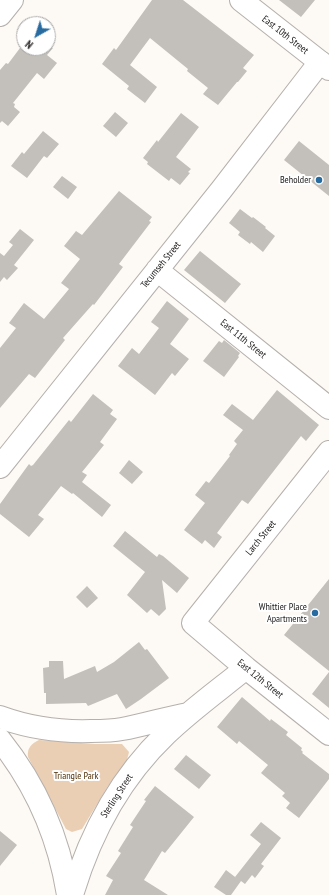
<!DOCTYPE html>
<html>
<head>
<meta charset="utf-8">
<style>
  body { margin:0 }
  #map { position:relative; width:329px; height:895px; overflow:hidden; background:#fdf9f4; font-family:"PT Sans Narrow",sans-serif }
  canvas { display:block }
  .north { position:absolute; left:16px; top:16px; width:40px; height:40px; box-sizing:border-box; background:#fff; border:1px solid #a7a6a6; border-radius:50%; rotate:219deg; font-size:11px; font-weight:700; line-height:16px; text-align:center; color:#232120 }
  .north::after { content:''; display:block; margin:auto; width:14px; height:18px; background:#276ba0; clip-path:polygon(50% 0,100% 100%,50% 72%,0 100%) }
</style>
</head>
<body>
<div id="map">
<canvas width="329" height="895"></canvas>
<div class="north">N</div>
</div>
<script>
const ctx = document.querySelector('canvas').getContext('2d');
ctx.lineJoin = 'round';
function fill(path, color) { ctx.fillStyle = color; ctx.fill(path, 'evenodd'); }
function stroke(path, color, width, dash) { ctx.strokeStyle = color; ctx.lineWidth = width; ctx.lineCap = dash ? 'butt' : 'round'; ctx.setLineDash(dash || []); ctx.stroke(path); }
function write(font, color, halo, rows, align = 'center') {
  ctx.font = font + ' "PT Sans Narrow",sans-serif'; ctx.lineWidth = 4; ctx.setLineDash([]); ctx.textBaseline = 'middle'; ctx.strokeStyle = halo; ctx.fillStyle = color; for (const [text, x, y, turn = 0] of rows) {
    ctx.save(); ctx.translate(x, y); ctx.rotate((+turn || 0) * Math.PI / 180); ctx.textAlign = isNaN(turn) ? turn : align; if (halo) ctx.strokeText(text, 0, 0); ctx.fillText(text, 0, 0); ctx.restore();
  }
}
fill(new Path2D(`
  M 39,740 L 95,744 L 122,744 L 129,752 L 127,760 L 108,786 L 82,829 L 72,832 L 66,829 L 28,757 C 27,748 31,744 39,740 Z`), '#eacfb5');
fill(new Path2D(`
  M 152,0 L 183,0 L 254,55 L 243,68 L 247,71 L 238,82 L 237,82 L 218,105 L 203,94 L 208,88 L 187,71 L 188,69 L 150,38 L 130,65 L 157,87 L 145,103 L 127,89 L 129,86 L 102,64 L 114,48 L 116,50 Z
  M 279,0 L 315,0 L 301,17 Z
  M 20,48 L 53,48 L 47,55 L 57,63 L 44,79 L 37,73 L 13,103 L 15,104 L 14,107 L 20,112 L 8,126 L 2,121 L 0,123 L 0,70 L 6,63 L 8,64 Z
  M 115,112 L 128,123 L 116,137 L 103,126 Z
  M 181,113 L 199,127 L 176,157 L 191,169 L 188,172 L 190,173 L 180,185 L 171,178 L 169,181 L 147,164 L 148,162 L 143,158 L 157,140 L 158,142 Z
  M 43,131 L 59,144 L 47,158 L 44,156 L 27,178 L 11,166 L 22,152 L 24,154 Z
  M 299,141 L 329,165 L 329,196 L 284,160 Z
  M 62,176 L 77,187 L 68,199 L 53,187 Z
  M 119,191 L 152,217 L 149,221 L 151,222 L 119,264 L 123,267 L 94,305 L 93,304 L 63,338 L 65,340 L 35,378 L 29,374 L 0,408 L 0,348 L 16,328 L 9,323 L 24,303 L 44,319 L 69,289 L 61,283 L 80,259 L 64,246 L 76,231 L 82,235 Z
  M 240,209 L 252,218 L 253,217 L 266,227 L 265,228 L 275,236 L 263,252 L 251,242 L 250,244 L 238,235 L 240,232 L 229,223 Z
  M 20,229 L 34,240 L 14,265 L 18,268 L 7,280 L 4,277 L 0,282 L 0,253 L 4,256 L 13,245 L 9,242 Z
  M 200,251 L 241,284 L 225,303 L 184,270 Z
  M 167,301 L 189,319 L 170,344 L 189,359 L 175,376 L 172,373 L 155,395 L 118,366 L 132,348 L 139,354 L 159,328 L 151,322 Z
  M 224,340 L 240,353 L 238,356 L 239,357 L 224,377 L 203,361 L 219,341 L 222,343 Z
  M 277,390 L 319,425 L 306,441 L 301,436 L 248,504 L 242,500 L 217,533 L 222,537 L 214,548 L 205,540 L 202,544 L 184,530 L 205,503 L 195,495 L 206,481 L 209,483 L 230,456 L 229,455 L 237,444 L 234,441 L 243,430 L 223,415 L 232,404 L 253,420 Z
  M 93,394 L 113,410 L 110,414 L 117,419 L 100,442 L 104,445 L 82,472 L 87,475 L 82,482 L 111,505 L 102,517 L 73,493 L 72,494 L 61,486 L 38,515 L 44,519 L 29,537 L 0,514 L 0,504 L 29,464 L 31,466 L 33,465 L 69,420 L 71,422 Z
  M 129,460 L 143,472 L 132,484 L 119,473 Z
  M 125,531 L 157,557 L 159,554 L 163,556 L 189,578 L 177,593 L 162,580 L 166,609 L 159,616 L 151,609 L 147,613 L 127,595 L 145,572 L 113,546 Z
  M 329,579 L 329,671 L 284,635 Z
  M 87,586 L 98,598 L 87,608 L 76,597 Z
  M 139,642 L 145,650 L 147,649 L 169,678 L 141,699 L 126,709 L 117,694 L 88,706 L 86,703 L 46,704 L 46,693 L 44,693 L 43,668 L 49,667 L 49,661 L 63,661 L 64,679 L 95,666 L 97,672 L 114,662 Z
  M 329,672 L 329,708 L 312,694 Z
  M 242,697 L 270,721 L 271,719 L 288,732 L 286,735 L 302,748 L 301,750 L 303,752 L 302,753 L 329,774 L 329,779 L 299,818 L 286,808 L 290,803 L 282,796 L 285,793 L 261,773 L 268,765 L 239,741 L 237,744 L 217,727 Z
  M 186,755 L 211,775 L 199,789 L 174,769 Z
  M 155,786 L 194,817 L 165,853 L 162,851 L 144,880 L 168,895 L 105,895 L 113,880 L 106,876 L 121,853 L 118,851 L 133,827 L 130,825 L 146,801 L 144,800 Z
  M 261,822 L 281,838 L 261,864 L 264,866 L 255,878 L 252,875 L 245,884 L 241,881 L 231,895 L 226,895 L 214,887 L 226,870 L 239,880 L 235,877 L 261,844 L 250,835 Z
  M 0,831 L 17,845 L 0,866 Z`), '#c3bfba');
const minor = new Path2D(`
  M 0,15 L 12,0
  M 157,270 L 329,408
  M 329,452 L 193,623 L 246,668 L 329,734
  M 0,467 L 222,189 L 320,62
  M 0,717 C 30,728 59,732 91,731 C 101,731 112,731 122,729 C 144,725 166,718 188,714
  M 0,740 C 36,785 59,838 68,895
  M 72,895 C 90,834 120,778 166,734 C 191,710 219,690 246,668`);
const major = new Path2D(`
  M 241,0 L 329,69`);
stroke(minor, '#b5b0ac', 24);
stroke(major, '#b5b0ac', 24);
stroke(minor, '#fff', 22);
stroke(major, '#fff', 22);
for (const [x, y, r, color] of [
  [319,180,4,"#276ba0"],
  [315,613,4,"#276ba0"]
]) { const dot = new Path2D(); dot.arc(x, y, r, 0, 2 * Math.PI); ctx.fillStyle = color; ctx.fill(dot); stroke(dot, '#fff', 1.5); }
write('10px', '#232120', '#fff', [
  ["East 10th Street",285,35,38],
  ["Tecumseh Street",161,265,-51],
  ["East 11th Street",243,339,39],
  ["Larch Street",261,538,-51],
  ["East 12th Street",260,679,39],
  ["Sterling Street",117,796,-57]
]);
write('10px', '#232120', '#fff', [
  ["Beholder",311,180],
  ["Whittier Place",307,607],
  ["Apartments",307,619]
], 'right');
write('10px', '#4f2f08', '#fff', [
  ["Triangle Park",76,776]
]);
</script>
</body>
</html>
